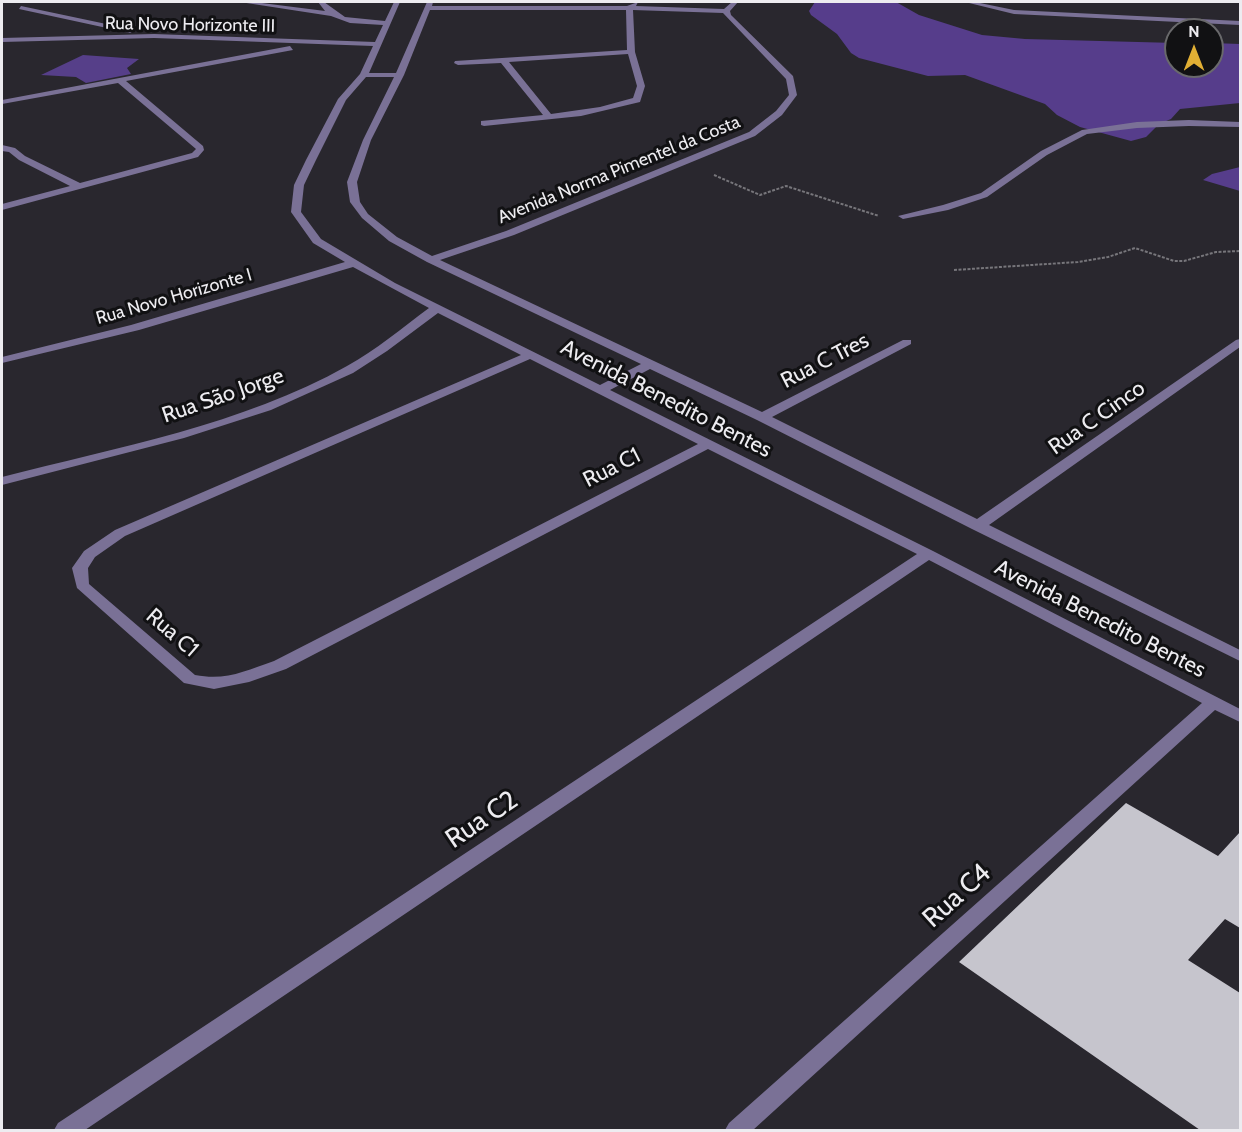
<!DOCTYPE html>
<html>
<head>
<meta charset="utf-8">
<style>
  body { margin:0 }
  #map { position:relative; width:1242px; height:1132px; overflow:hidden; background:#29272e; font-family:Cabin,sans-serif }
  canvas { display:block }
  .frame { position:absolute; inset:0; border:3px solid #edecf0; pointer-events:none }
  .north { position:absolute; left:1164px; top:18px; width:60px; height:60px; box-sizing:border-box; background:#111113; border:2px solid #69696b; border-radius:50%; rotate:0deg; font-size:16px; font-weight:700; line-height:24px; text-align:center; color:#edecf0 }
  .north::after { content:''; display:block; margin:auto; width:21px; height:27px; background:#e1af34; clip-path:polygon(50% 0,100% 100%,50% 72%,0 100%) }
</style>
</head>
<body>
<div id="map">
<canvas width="1242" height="1132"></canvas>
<div class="frame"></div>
<div class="north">N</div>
</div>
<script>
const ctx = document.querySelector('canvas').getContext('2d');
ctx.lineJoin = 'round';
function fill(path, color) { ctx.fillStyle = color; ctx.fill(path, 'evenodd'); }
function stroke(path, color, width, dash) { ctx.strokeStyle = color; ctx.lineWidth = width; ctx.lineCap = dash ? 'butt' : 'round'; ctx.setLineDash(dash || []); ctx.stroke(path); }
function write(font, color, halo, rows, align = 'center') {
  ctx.font = font + ' Cabin,sans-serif'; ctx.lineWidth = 6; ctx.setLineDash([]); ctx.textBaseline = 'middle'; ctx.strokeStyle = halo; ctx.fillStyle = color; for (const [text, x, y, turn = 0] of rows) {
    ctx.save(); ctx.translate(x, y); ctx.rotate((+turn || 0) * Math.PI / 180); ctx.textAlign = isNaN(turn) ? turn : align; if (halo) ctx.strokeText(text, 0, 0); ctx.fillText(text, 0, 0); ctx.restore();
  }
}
fill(new Path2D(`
  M 83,55 L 139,59 L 127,68 L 131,74 L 86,83 L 76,77 L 41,75 Z`), '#563f89');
fill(new Path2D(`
  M 815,2 L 896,2 L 919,15 L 982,35 L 1025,39 L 1176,43 L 1176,66 L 1212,66 L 1212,43 L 1240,44 L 1240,103 L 1180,109 L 1171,119 L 1159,124 L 1146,137 L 1131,141 L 1080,127 L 1057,115 L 1045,104 L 965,75 L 928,76 L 859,58 L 851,53 L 837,34 L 811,15 L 809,11 Z
  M 1240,167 L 1240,191 L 1203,180 L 1212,174 Z`), '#563d8b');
fill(new Path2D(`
  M 1126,803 L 1218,856 L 1240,832 L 1240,928 L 1225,919 L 1188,960 L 1240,993 L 1240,1130 L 1200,1130 L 959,962 Z`), '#c6c5cd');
stroke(new Path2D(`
  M 714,175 L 760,195 L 786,186 L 879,216
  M 954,270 L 1078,262 L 1108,257 L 1135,248 L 1174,261 L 1184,261 L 1216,252 L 1240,251`), '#77767b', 2, [3, 1.5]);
fill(new Path2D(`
  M 240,2 L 254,2 L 325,11 L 318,2 L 324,2 L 345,17 L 385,21 L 394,2 L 400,2 L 369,73 L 396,73 L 427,2 L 433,2 L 432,6 L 627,6 L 638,2 L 636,6 L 724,9 L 732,2 L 738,2 L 730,11 L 731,15 L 793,76 L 797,95 L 782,115 L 755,136 L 514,235 L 440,260 L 762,412 L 903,340 L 911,340 L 911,344 L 772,417 L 977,519 L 1236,340 L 1240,339 L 1240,347 L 989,525 L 1240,650 L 1240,661 L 972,529 L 757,420 L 650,369 L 610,390 L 933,551 L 1240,709 L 1240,722 L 1215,710 L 753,1130 L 725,1130 L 729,1123 L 1202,703 L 929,560 L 85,1130 L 54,1130 L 58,1123 L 917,554 L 708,449 L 286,669 L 249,682 L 214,689 L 184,683 L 77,588 L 72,568 L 84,551 L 115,530 L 521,355 L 438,313 L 387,351 L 353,373 L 271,410 L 184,438 L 2,485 L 2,477 C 118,447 242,425 347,366 C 376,350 402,328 429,308 L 353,267 L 139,330 L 2,363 L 2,357 L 131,325 L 345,262 L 313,243 L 291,212 L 294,185 L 306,160 L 338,99 L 360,74 L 373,46 L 154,38 L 2,42 L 2,38 L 154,34 L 375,42 L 383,25 L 350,23 L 331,16 ZM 430,10 L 626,10 L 627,50 L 455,61 L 454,63 L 458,65 L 501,63 L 543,115 L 481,121 L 481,125 L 484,126 L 581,116 L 640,102 L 645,86 L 635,52 L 633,10 L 723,13 L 786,79 L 789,95 L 776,111 L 749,132 L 506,231 L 432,256 L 397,237 L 368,214 L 360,202 L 357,182 L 371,140 L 404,75 ZM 628,54 L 637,86 L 633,98 L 600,107 L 551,114 L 509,62 ZM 366,77 L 394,77 L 363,140 L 347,182 L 350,202 L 362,218 L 389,241 L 427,262 L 641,364 L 600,385 L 395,283 L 321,239 L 301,212 L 304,185 L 316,160 L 346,100 ZM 530,359 L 698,444 L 274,661 C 245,671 226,681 195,675 L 89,584 L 88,568 L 95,557 L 125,536 Z
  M 965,2 L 975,2 L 1014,10 L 1240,21 L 1240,25 L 1014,14 Z
  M 21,6 L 130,29 L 134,31 L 130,33 L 19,9 Z
  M 290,46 L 293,50 L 126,81 L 203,146 L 204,150 L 198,157 L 2,210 L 2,204 L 70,186 L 19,160 L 9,152 L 2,151 L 2,145 L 15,148 L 25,156 L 80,183 L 192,153 L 196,149 L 118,83 L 2,104 L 2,100 Z
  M 1189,120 L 1240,122 L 1240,127 L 1189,126 L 1137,128 L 1087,134 L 1047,155 L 987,197 L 948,210 L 903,219 L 898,216 L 943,205 L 981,193 L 1041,151 L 1082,130 L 1137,122 Z`), '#7a7196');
write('18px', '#edecf0', '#111113', [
  ["Rua Novo Horizonte III",190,25,1],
  ["Avenida Norma Pimentel da Costa",619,170,-22],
  ["Rua Novo Horizonte I",174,297,-16]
]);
write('22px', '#edecf0', '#111113', [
  ["Rua C Tres",825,361,-27],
  ["Rua São Jorge",223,396,-19],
  ["Avenida Benedito Bentes",666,399,27],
  ["Rua C Cinco",1097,418,-35],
  ["Rua C1",612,468,-27],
  ["Avenida Benedito Bentes",1100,619,27],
  ["Rua C1",172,633,41]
]);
write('27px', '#edecf0', '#111113', [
  ["Rua C2",482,820,-34],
  ["Rua C4",957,896,-42]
]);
</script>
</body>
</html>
